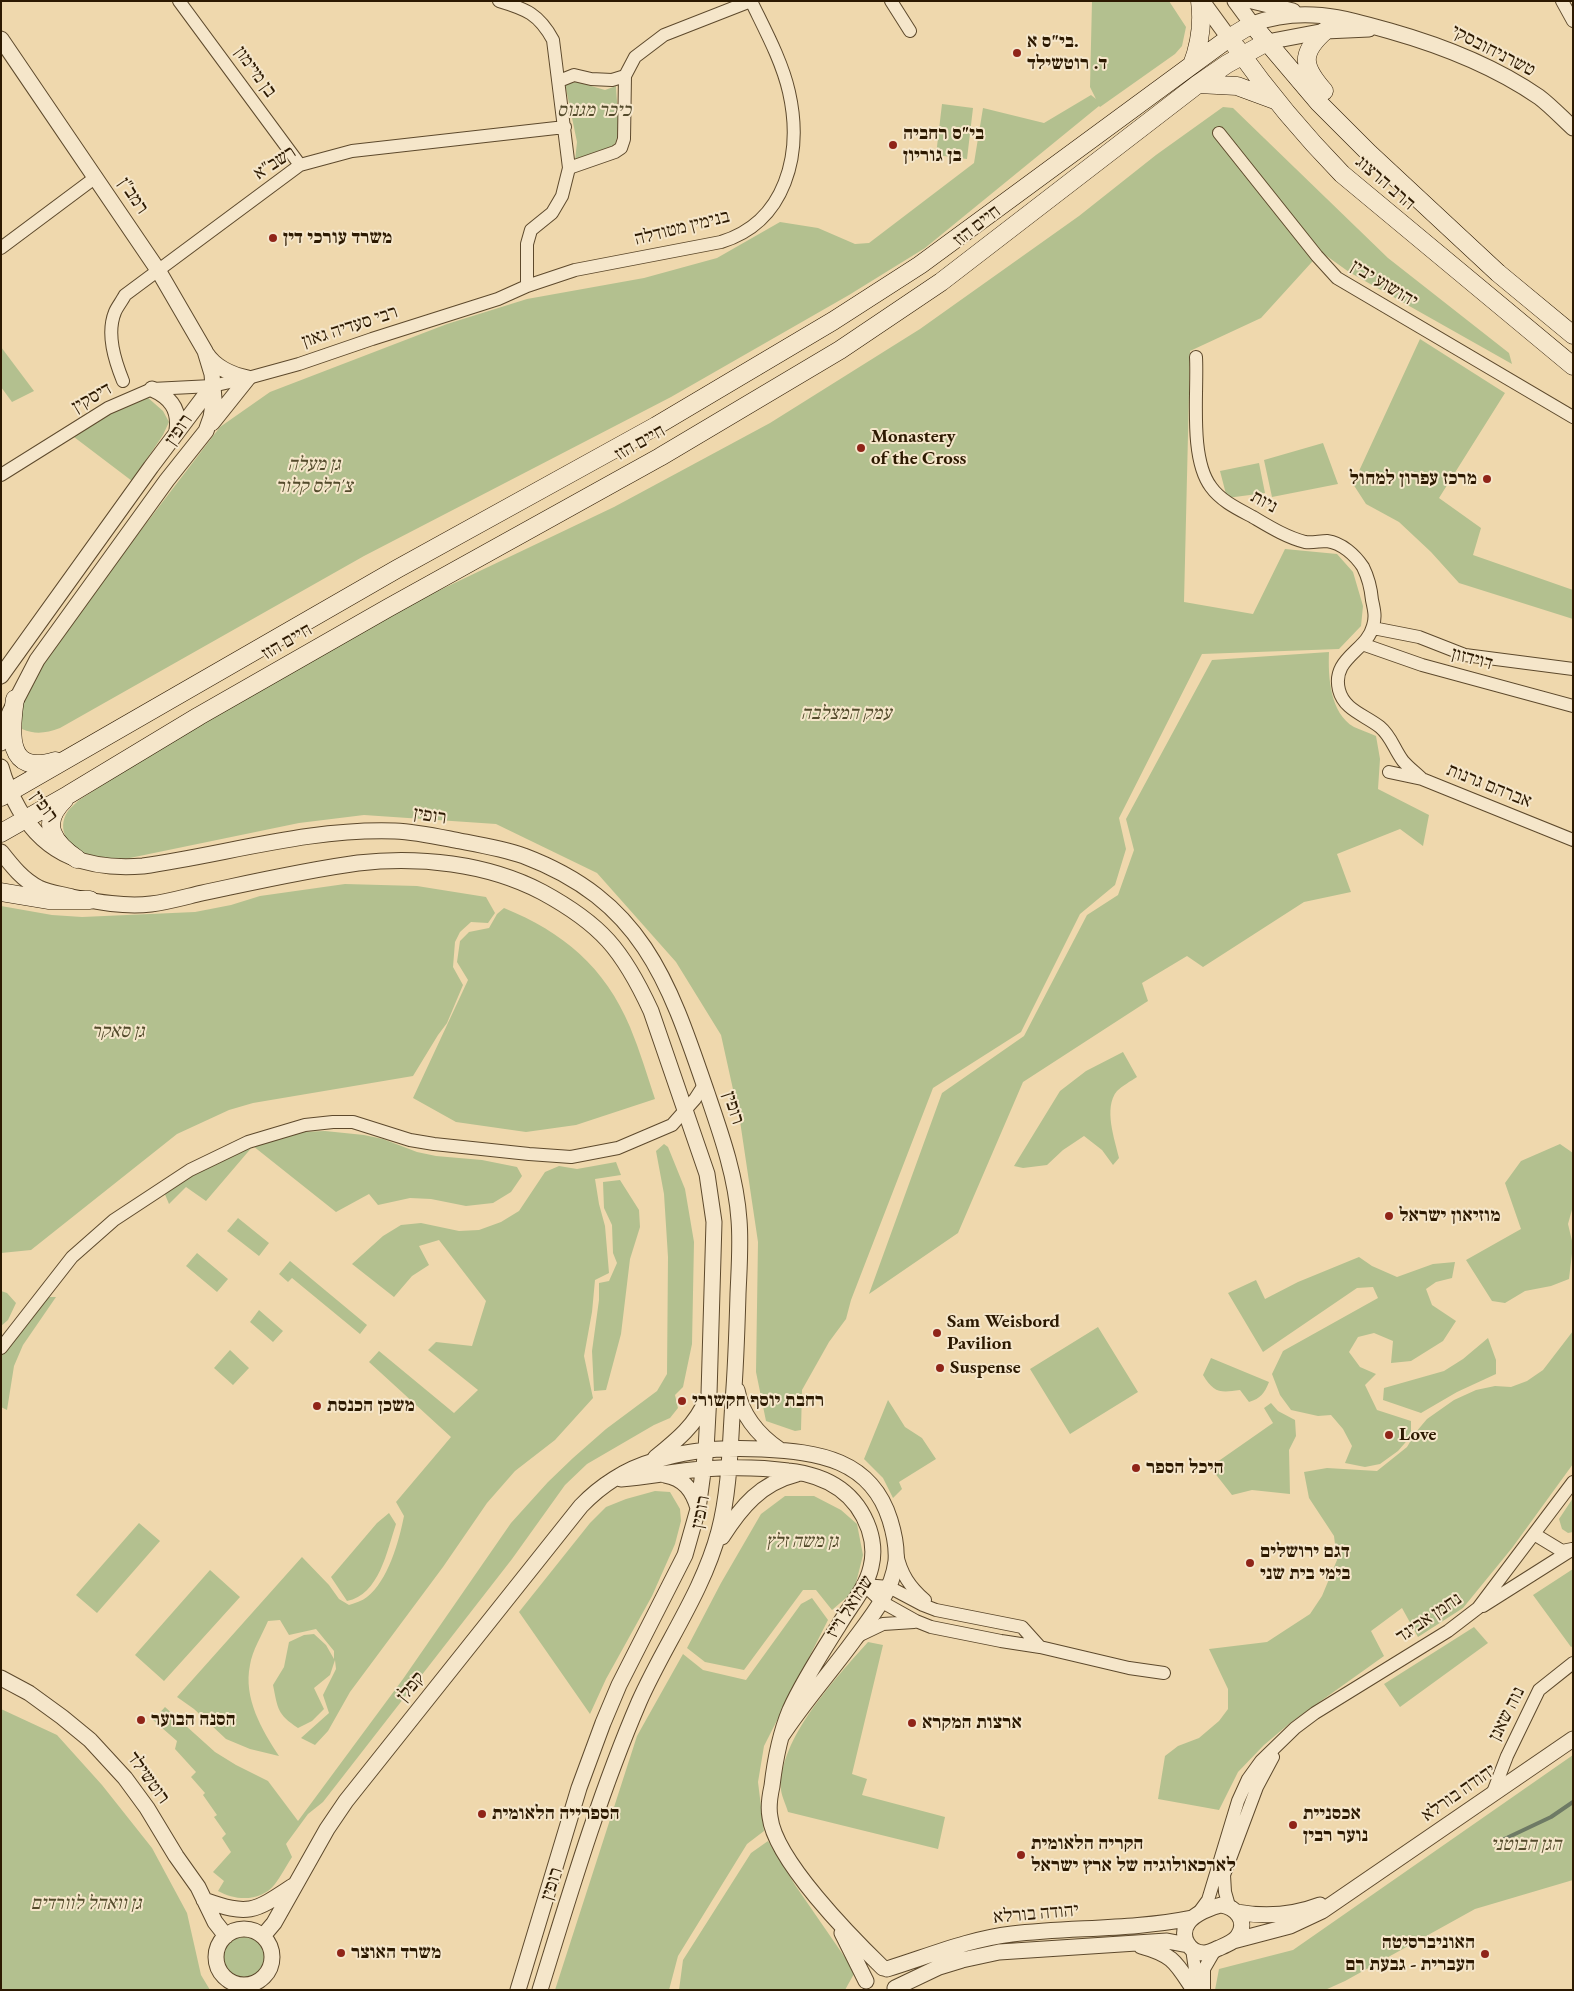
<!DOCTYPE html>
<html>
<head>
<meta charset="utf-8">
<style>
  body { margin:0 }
  #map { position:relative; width:1574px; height:1991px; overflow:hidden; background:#efd8ad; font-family:"EB Garamond",serif }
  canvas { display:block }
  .frame { position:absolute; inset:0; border:2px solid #2c1901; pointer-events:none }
</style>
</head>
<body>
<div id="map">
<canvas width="1574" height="1991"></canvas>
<div class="frame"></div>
</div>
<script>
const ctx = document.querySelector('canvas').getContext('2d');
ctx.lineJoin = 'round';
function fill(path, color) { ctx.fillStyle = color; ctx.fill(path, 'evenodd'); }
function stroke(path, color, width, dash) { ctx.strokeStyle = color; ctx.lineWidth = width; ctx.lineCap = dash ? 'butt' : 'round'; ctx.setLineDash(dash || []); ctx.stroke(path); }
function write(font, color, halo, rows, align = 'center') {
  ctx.font = font + ' "EB Garamond","Frank Ruhl Libre",serif'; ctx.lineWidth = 4; ctx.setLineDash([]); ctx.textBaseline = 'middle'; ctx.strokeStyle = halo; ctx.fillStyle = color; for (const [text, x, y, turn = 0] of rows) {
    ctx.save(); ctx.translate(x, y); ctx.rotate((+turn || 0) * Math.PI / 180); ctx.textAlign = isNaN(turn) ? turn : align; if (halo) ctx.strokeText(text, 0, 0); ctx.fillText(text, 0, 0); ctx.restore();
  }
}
fill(new Path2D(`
  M 1092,1 L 1169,1 L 1186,27 L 1182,46 L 1175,54 L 1100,107 L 1099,106 L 925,248 L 849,295 L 671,397 L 364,556 L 60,728 C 46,733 36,735 22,729 L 19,710 L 39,667 L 102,581 L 220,427 L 270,392 L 447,324 L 527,299 L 644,278 L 717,258 L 780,222 L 818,228 L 855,244 L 869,243 L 974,163 L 983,108 L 1044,123 L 1091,95 L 1096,99 L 1090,87 Z
  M 577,82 L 605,90 L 616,86 C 616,99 623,140 612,148 C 602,154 586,157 575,161 L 577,142 L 565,84 Z
  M 942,104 L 973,108 L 967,159 L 936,155 Z
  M 1223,107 L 1233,108 L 1388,258 L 1509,353 L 1512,364 L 1349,272 L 1321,252 L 1261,318 L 1190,351 L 1184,602 L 1253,614 L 1285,549 L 1337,554 L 1353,572 L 1363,606 L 1361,626 L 1339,649 L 1202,654 L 1119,818 L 1126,849 L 1115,885 L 1080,914 L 1021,1032 L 933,1088 L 851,1300 L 846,1319 L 829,1342 L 802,1390 L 801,1430 L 795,1431 L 766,1421 L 756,1372 L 758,1242 L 740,1121 L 721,1035 L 676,962 L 597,873 L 496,824 L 364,815 L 299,823 L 120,860 C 110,859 99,859 89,856 C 70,850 55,830 68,811 C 71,807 76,803 79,800 L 214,714 L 335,640 L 614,507 L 770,423 L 920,329 L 1079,216 L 1156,155 Z
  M 1420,339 L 1505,393 L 1439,498 L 1481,528 L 1473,555 L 1573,590 L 1573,619 L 1459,583 L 1431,552 L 1399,522 L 1366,504 L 1353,484 Z
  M 1,347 L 34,391 L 12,402 L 1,387 Z
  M 146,396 L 163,411 L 169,422 L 163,435 L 132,481 L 74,437 L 120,407 Z
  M 1323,443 L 1338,484 L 1272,497 L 1264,460 Z
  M 1259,463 L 1265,493 L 1227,498 L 1220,471 Z
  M 1329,652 C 1328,677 1330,713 1354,727 C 1361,730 1369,733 1376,736 L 1380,759 L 1378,789 L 1429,815 L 1423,846 L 1400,829 L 1337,854 L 1351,892 L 1304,902 L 1203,967 L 1187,956 L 1142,983 L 1148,1001 L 1023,1082 L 958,1233 L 869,1294 L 942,1093 L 1024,1036 L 1087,915 L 1118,895 L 1134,850 L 1126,819 L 1212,660 Z
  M 345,884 L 417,886 L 486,897 L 495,913 L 488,923 L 471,922 L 460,932 L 455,942 L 453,967 L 463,985 L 447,1023 L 438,1035 L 413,1076 L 253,1103 L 229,1110 L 177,1134 L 31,1250 L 1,1253 L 1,906 L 52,915 L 82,917 L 195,912 L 231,905 L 260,896 Z
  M 504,908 C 563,932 605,967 630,1027 C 640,1051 647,1075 655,1099 L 576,1125 L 526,1132 L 456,1122 L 413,1098 L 468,980 L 457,962 L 460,941 L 469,932 L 489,928 L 497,914 Z
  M 1123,1052 L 1137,1077 C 1131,1081 1122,1086 1117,1091 C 1103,1108 1115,1140 1119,1158 L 1113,1165 L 1102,1150 L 1084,1136 L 1063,1150 L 1047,1165 L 1023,1168 L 1014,1166 L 1060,1091 L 1086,1071 Z
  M 325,1131 L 364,1135 L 383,1139 L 417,1152 L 436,1156 L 482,1160 L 517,1167 L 522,1176 L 511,1192 L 493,1203 L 466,1206 L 431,1199 L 410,1198 L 378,1205 L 369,1194 L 336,1212 L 253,1146 L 206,1201 L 186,1187 L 169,1204 L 164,1192 L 213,1162 L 255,1140 L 300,1132 Z
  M 664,1144 L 668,1147 L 685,1189 L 694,1242 L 692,1344 L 683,1387 L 675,1395 L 678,1408 L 670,1418 L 654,1425 L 587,1464 L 565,1485 L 512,1559 L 323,1802 L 308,1814 L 286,1844 L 292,1857 C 286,1866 281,1876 275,1884 C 261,1902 236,1901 218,1891 L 224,1881 L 213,1872 L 231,1852 L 222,1838 L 226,1834 L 214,1817 L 217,1815 L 203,1795 L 205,1793 L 191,1777 L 196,1772 L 175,1749 L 177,1741 L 153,1720 L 165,1707 L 215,1752 L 236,1765 L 268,1781 L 298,1821 L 403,1679 L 511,1523 L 548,1482 L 573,1458 L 606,1429 L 657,1391 L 667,1374 L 668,1257 L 664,1194 L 656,1151 Z
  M 1560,1144 L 1573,1153 L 1573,1206 L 1568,1224 L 1573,1245 L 1569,1279 L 1551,1286 L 1525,1291 L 1505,1303 L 1492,1301 L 1466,1260 L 1521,1229 L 1505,1183 L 1521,1161 Z
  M 616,1162 L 621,1175 L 595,1179 L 599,1204 L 605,1226 L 609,1273 L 595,1280 L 592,1312 L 584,1356 L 593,1398 L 555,1440 L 515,1471 L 487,1503 L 443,1567 L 350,1692 L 328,1731 L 315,1745 L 301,1738 L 329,1713 L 323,1695 L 336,1669 L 335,1660 L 330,1675 L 314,1688 L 324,1709 L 312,1721 L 298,1728 C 277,1714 278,1709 273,1685 L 284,1667 L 289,1642 L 304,1635 L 314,1634 L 326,1645 L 334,1659 L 334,1651 L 316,1629 L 289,1635 L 280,1620 L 268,1621 C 262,1635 252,1651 250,1665 C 243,1698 262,1730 279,1756 L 250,1749 L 226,1739 L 194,1709 L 177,1697 L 302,1557 L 329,1585 L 339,1599 L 349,1605 C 355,1603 362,1601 367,1597 C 388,1581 399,1541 404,1516 L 396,1502 L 451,1437 L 369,1362 L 379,1351 L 454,1413 L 478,1390 L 428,1350 L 436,1342 L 472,1346 L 486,1301 L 439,1240 L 419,1246 L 429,1265 L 412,1276 L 394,1297 L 352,1264 L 383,1236 L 401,1225 L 421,1223 L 459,1231 L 479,1230 L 501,1222 L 519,1211 L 545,1172 L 559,1166 L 577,1169 Z
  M 620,1180 L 639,1210 L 640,1227 L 630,1259 L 621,1334 L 606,1390 L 594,1391 L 592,1351 L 599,1300 L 599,1283 L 609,1281 L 617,1263 L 613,1253 L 612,1225 L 604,1208 L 603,1182 Z
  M 238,1218 L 269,1243 L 259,1256 L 227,1231 Z
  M 197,1253 L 228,1279 L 217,1292 L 186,1266 Z
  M 1359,1257 L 1372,1266 L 1397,1277 L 1433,1264 L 1455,1262 L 1452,1278 L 1436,1282 L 1426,1289 L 1432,1305 L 1456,1321 L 1443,1341 L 1411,1361 L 1391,1363 L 1393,1341 L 1374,1333 L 1358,1337 L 1349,1352 L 1360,1367 L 1376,1374 L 1365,1385 L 1377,1410 L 1411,1421 L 1411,1436 L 1398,1451 L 1380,1464 L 1365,1467 L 1345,1463 L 1352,1446 L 1343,1429 L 1331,1415 L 1318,1416 L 1291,1410 L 1280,1395 L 1272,1374 L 1283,1351 L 1378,1298 L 1373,1287 L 1357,1288 L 1263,1352 L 1228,1293 L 1256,1280 L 1265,1299 L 1298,1282 Z
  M 290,1261 L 367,1325 L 360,1334 L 292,1278 L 288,1282 L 279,1274 Z
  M 1,1291 L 7,1293 L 16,1303 L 8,1320 L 1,1326 Z
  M 43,1297 L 56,1297 L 23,1345 L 14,1366 L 7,1410 L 1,1407 L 1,1354 Z
  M 259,1310 L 283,1331 L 273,1342 L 250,1322 Z
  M 1098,1327 L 1138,1392 L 1070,1434 L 1030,1369 Z
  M 1573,1331 L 1573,1464 L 1512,1548 L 1463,1608 L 1418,1637 L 1402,1608 L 1371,1631 L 1384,1656 L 1290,1723 L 1264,1745 L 1238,1772 L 1219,1810 L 1158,1799 L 1165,1756 L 1178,1746 L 1199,1738 L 1219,1721 L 1228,1709 L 1228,1689 L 1209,1649 L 1267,1642 L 1310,1614 L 1322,1596 L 1337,1560 L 1334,1536 L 1309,1498 L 1304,1472 L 1327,1468 L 1377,1471 L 1407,1447 L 1416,1432 L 1427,1419 L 1454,1400 L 1476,1390 L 1495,1386 L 1511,1387 L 1527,1381 L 1543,1370 Z
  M 1488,1338 L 1496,1360 L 1496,1374 L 1457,1392 L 1421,1413 L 1383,1400 L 1384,1388 L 1444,1371 L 1463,1359 Z
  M 230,1350 L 249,1368 L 233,1385 L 214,1368 Z
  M 1211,1358 L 1269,1382 C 1264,1394 1261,1398 1249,1402 L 1240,1390 C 1220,1393 1214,1393 1203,1375 Z
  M 888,1400 L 905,1427 L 922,1438 L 936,1459 L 899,1482 L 902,1489 L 893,1498 L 883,1478 L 864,1459 Z
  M 1271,1403 L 1278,1411 L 1295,1420 L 1296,1436 L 1289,1450 L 1290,1494 L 1252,1490 L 1232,1495 L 1210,1467 L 1273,1423 L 1264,1408 Z
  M 655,1491 L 670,1492 L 680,1509 L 681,1521 L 675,1544 L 652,1596 L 606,1679 L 590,1714 L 519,1612 L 590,1523 L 606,1507 L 626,1499 Z
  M 785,1496 L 814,1496 L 841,1510 L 857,1524 L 863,1555 L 854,1591 L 832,1610 L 816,1590 L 803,1590 L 744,1670 L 705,1662 L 687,1648 L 721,1583 L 761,1514 Z
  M 1573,1498 L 1573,1532 L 1568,1533 L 1562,1529 L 1559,1519 Z
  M 389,1513 L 396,1524 C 387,1551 379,1595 347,1601 L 331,1577 L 377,1523 Z
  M 139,1523 L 160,1541 L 97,1613 L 76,1595 Z
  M 1573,1569 L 1573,1646 L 1571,1647 L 1533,1595 Z
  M 210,1570 L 240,1597 L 164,1681 L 135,1655 Z
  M 812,1598 L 828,1620 L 764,1746 L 758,1782 L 764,1831 L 747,1844 L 678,1956 L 669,1990 L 555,1990 L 637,1736 L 683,1654 L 703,1670 L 746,1680 L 801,1604 Z
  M 1474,1627 L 1488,1643 L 1400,1707 L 1384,1684 Z
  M 868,1642 L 883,1645 L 852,1774 L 867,1779 L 862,1795 L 945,1817 L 938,1849 L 788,1812 C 786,1805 782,1797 781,1790 C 778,1739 836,1678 868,1642 Z
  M 1,1709 L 57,1735 L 102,1785 L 152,1848 L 187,1913 L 201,1975 L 210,1990 L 1,1990 Z
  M 1573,1755 L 1573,1880 L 1475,1909 L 1345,1981 L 1325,1990 L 1215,1990 L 1219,1969 L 1293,1950 Z
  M 768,1841 L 795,1885 L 855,1972 L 845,1990 L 679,1990 L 683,1960 L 751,1853 Z
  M223 1958a21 21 0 1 1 42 0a21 21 0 1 1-42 0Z`), '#b3c08f');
stroke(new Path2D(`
  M 1496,1843 L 1551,1817 L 1573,1802`), '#6e7a65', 4);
const minor = new Path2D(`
  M 179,1 L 300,165
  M 499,1 C 526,9 539,14 553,40 L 569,168 L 562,196 L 552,213 L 531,230 L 527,244 L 527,286
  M 891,1 L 910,31
  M 1562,1 L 1573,21
  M 559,81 L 574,75 L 591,79 L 612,80 L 625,76
  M 1219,133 L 1317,256 L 1337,278 L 1573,417
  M 569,168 L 615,152 L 621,148 L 624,139 L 625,76 L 635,57 L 664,35 L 751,1
  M 1,248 L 96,177
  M 1196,357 C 1198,392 1189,458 1211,487 C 1221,501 1238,509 1253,517 C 1270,527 1286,537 1305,542 C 1312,543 1320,541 1327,541 C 1342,543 1355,555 1363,567 C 1368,577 1371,589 1372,600 C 1374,609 1376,617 1373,626 C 1367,651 1331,658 1339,690 C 1344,710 1365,715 1380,727 C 1391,736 1394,749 1403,761 C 1408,767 1416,773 1422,779
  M 123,381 C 115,361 106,334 115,312 C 117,307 122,301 125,295 L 300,165 L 352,151 L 565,127
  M 1,475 L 108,408 L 152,389 L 212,386 L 248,378 L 299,364 L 372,339 L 498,299 L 527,286 L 575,270 L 721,242 C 786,222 803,154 789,92 C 782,61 765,30 751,1
  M 1373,628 L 1419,637 L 1465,655 L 1573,669
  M 1362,644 L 1422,665 L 1573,706
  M 1389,772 L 1422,779 L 1573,840
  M 1,1348 L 72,1257 L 114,1220 L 190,1170 L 248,1142 L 305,1125 L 333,1122 L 353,1122 L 410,1140 L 434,1144 L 529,1154 L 571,1157 L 618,1148 L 672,1125 L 695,1099 L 704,1085
  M 1534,1534 L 1562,1551 L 1572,1549
  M 897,1554 C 901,1574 910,1587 925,1600
  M 864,1585 L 882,1602 L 916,1621 L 931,1627 L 1001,1641 L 1040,1647 L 1129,1668 L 1164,1673
  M 864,1585 L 889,1587 L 923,1605 L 936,1610 L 1022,1627 L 1040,1647
  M 1483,1606 L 1573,1549
  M 860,1635 L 883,1624 L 914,1622
  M 1492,1795 L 1507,1756 L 1539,1690 L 1573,1663
  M 1229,1906 L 1225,1892 L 1224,1875 L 1257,1787 L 1273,1757
  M 1197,1915 L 1208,1900 L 1238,1801 L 1248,1779 L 1261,1761 L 1295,1728 L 1315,1713 L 1448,1631 L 1478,1608 L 1573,1482
  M 1192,1949 L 1198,1990
  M 1204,1990 L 1204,1969 L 1215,1950`);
const tertiary = new Path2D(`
  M 1202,1 L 1229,38
  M 1235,1 L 1252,24 C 1302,6 1341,17 1390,31 C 1443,46 1494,66 1539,97 C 1551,106 1562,118 1573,128
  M 1252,1 L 1293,11
  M 1,39 L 158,270 L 205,351 L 212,374 L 214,399 L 211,417 L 206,431 L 167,480 L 37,660 L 10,712 L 3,729 L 1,743
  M 1267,42 L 1325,31 L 1369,29
  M 206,353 C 215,367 232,375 248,378 L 212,423
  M 152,389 C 170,397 180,409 177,430
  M 1,676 L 151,467 L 212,386
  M 1,767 C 5,782 11,795 19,809 C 47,857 89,870 143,866 C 227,854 309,828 395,831 C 417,832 439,837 460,841 C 481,845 504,849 524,856 C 643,901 669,982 707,1093 C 721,1134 736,1176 739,1220 C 741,1244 739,1269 738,1294 C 737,1329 736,1365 733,1401 C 730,1444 730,1489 719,1531 C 703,1592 664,1645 639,1702 C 599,1795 570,1893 540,1990
  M 1,852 C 12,866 23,880 39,888 C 50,893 61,894 72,897 C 97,902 125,907 151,904 C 168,902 185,897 202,893 C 254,882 306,870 358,863 C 418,856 487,863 542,892 C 601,924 623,950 651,1011 L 707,1174 L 714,1222 L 709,1394 L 706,1450 L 698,1509 L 685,1555 L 619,1685 L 603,1723 L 579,1788 L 518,1990
  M 737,1390 C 742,1416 758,1435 780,1450
  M 655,1458 C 676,1441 696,1425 706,1400
  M 665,1475 C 684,1478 693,1491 698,1508
  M 621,1479 C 648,1477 675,1471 702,1469 C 731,1467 760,1467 788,1471 C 826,1475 856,1492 869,1529 C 873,1541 874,1555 871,1567 C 866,1589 850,1606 839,1625 C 822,1652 803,1681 790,1710 C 780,1734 775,1760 772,1786 C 770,1795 768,1807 770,1817 C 775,1860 851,1937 883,1968
  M 722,1537 C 741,1507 761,1483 797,1474
  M 1,1678 L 29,1693 L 62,1717 L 90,1740 L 125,1778 L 147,1808 L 176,1856 L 198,1887 L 215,1922 L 226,1936
  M 204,1900 C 249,1916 254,1912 293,1886
  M 1221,1905 C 1236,1907 1248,1921 1238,1936 C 1234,1942 1226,1945 1219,1948 C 1214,1950 1210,1953 1204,1953 C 1189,1953 1179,1936 1188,1923 C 1194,1914 1211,1907 1221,1905 Z
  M 1236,1912 C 1264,1917 1294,1915 1320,1905
  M216 1957a28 28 0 1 1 56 0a28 28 0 1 1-56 0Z
  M 842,1933 L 866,1981
  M 263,1936 L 274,1923 L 327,1829 L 346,1801 L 581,1506 C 600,1486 626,1469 654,1461 C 689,1449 725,1447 762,1449 C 818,1452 871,1459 890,1520 C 894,1533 897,1548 896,1561 C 892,1592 872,1616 854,1640 C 830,1673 803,1703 781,1737
  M 1233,1941 L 1290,1926 L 1322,1911 L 1573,1739
  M 1141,1946 C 1174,1955 1176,1963 1194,1990
  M 887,1969 C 929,1956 969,1939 1012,1934 C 1072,1927 1132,1930 1192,1918
  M 895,1988 L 939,1967 L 962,1960 L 999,1952 L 1167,1941 L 1188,1945`);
const secondary = new Path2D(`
  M 1236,47 C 1268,92 1303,134 1342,174 L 1573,366
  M 1192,65 C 1200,44 1203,23 1200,1
  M 1198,84 L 1237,86 L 1275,100
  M 1324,91 C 1303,67 1299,54 1325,31
  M 15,699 C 10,733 6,776 55,761
  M 1,797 L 397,569 L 656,426 L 833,321 L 920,265 L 1192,65 L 1229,38 L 1252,24 L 1319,103 L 1369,153 L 1498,273 L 1573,335
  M 64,800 C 39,824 54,843 77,859
  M 1,833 L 68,795 L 199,716 L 388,608 L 660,457 L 840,350 L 941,282 L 1198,84 L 1227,64 L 1267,42
  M 1,892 L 48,900 L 90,900`);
stroke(minor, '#5d492c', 14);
stroke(tertiary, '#5d492c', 17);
stroke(secondary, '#2c1901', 19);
stroke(minor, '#f5e6ca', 12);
stroke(tertiary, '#f5e6ca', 15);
stroke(secondary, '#f5e6ca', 18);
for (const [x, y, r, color] of [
  [1017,53,5,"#8f2418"],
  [893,145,5,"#8f2418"],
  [273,238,5,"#8f2418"],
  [861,448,5,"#8f2418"],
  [1487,479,5,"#8f2418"],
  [1389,1216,5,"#8f2418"],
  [937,1333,5,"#8f2418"],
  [940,1368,5,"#8f2418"],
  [682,1401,5,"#8f2418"],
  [317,1406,5,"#8f2418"],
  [1389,1435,5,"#8f2418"],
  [1136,1468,5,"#8f2418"],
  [1250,1563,5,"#8f2418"],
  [141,1720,5,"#8f2418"],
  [912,1723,5,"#8f2418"],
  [482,1814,5,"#8f2418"],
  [1293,1825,5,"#8f2418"],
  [1021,1855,5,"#8f2418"],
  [341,1953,5,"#8f2418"],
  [1485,1954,5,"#8f2418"]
]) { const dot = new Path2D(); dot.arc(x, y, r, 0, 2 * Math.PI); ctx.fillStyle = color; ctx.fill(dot); stroke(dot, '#f5e6ca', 2); }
write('bold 19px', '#2c1901', '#f5e6ca', [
  ["בי\"ס א.",1027,42],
  ["ד. רוטשילד",1027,64],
  ["בי\"ס רחביה",903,134],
  ["בן גוריון",903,156],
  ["משרד עורכי דין",283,238],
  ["Monastery",871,437],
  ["of the Cross",871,459],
  ["מרכז עפרון למחול",1477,479,"right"],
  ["מוזיאון ישראל",1399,1216],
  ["Sam Weisbord",947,1322],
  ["Pavilion",947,1344],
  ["Suspense",950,1368],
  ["רחבת יוסף חקשורי",692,1401],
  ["משכן הכנסת",327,1406],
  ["Love",1399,1435],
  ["היכל הספר",1146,1468],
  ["דגם ירושלים",1260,1552],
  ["בימי בית שני",1260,1574],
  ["הסנה הבוער",151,1720],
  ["ארצות המקרא",922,1723],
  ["הספרייה הלאומית",492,1814],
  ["אכסניית",1303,1814],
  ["נוער רבין",1303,1836],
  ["הקריה הלאומית",1031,1844],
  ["לארכאולוגיה של ארץ ישראל",1031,1866],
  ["האוניברסיטה",1475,1943,"right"],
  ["העברית - גבעת רם",1475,1965,"right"],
  ["משרד האוצר",351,1953]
], 'left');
write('19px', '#2c1901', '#f5e6ca', [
  ["טשרניחובסקי",1493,51,27],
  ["בן מיימון",255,72,54],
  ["רשב\"א",275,163,-33],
  ["הרב הרצוג",1385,183,41],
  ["רמב\"ן",133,196,56],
  ["חיים הזז",977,226,-38],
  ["בנימין מטודלה",682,228,-14],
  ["יהושוע יבין",1384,284,31],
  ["רבי סעדיה גאון",350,327,-18],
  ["דיסקין",92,398,-30],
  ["רופין",179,430,-55],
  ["חיים הזז",640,443,-29],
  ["ניות",1264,502,29],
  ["חיים הזז",287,642,-30],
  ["דוידזון",1472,659,15],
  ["אברהם גרנות",1489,786,22],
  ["רופין",44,807,54],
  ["רופין",430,816,9],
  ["רופין",733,1108,72],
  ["רופין",701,1512,-79],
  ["שמואל וייז",850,1607,-57],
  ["נחמן אביגד",1429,1618,-34],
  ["קפלן",411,1687,-51],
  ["נוה שאנן",1507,1714,-63],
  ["רוטשילד",148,1778,54],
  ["יהודה בורלא",1459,1793,-35],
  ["רופין",552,1884,-72],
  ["יהודה בורלא",1036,1914,-5]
]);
write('italic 19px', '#544b2c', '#f5e6ca', [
  ["כיכר מגנוס",594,111],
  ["גן מעלה",314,465],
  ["צ'רלס קלור",314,487],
  ["עמק המצלבה",846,714],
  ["גן סאקר",118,1032],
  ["גן משה זלץ",802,1542],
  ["הגן הבוטני",1526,1845],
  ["גן וואהל לוורדים",86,1904]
]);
</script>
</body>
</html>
